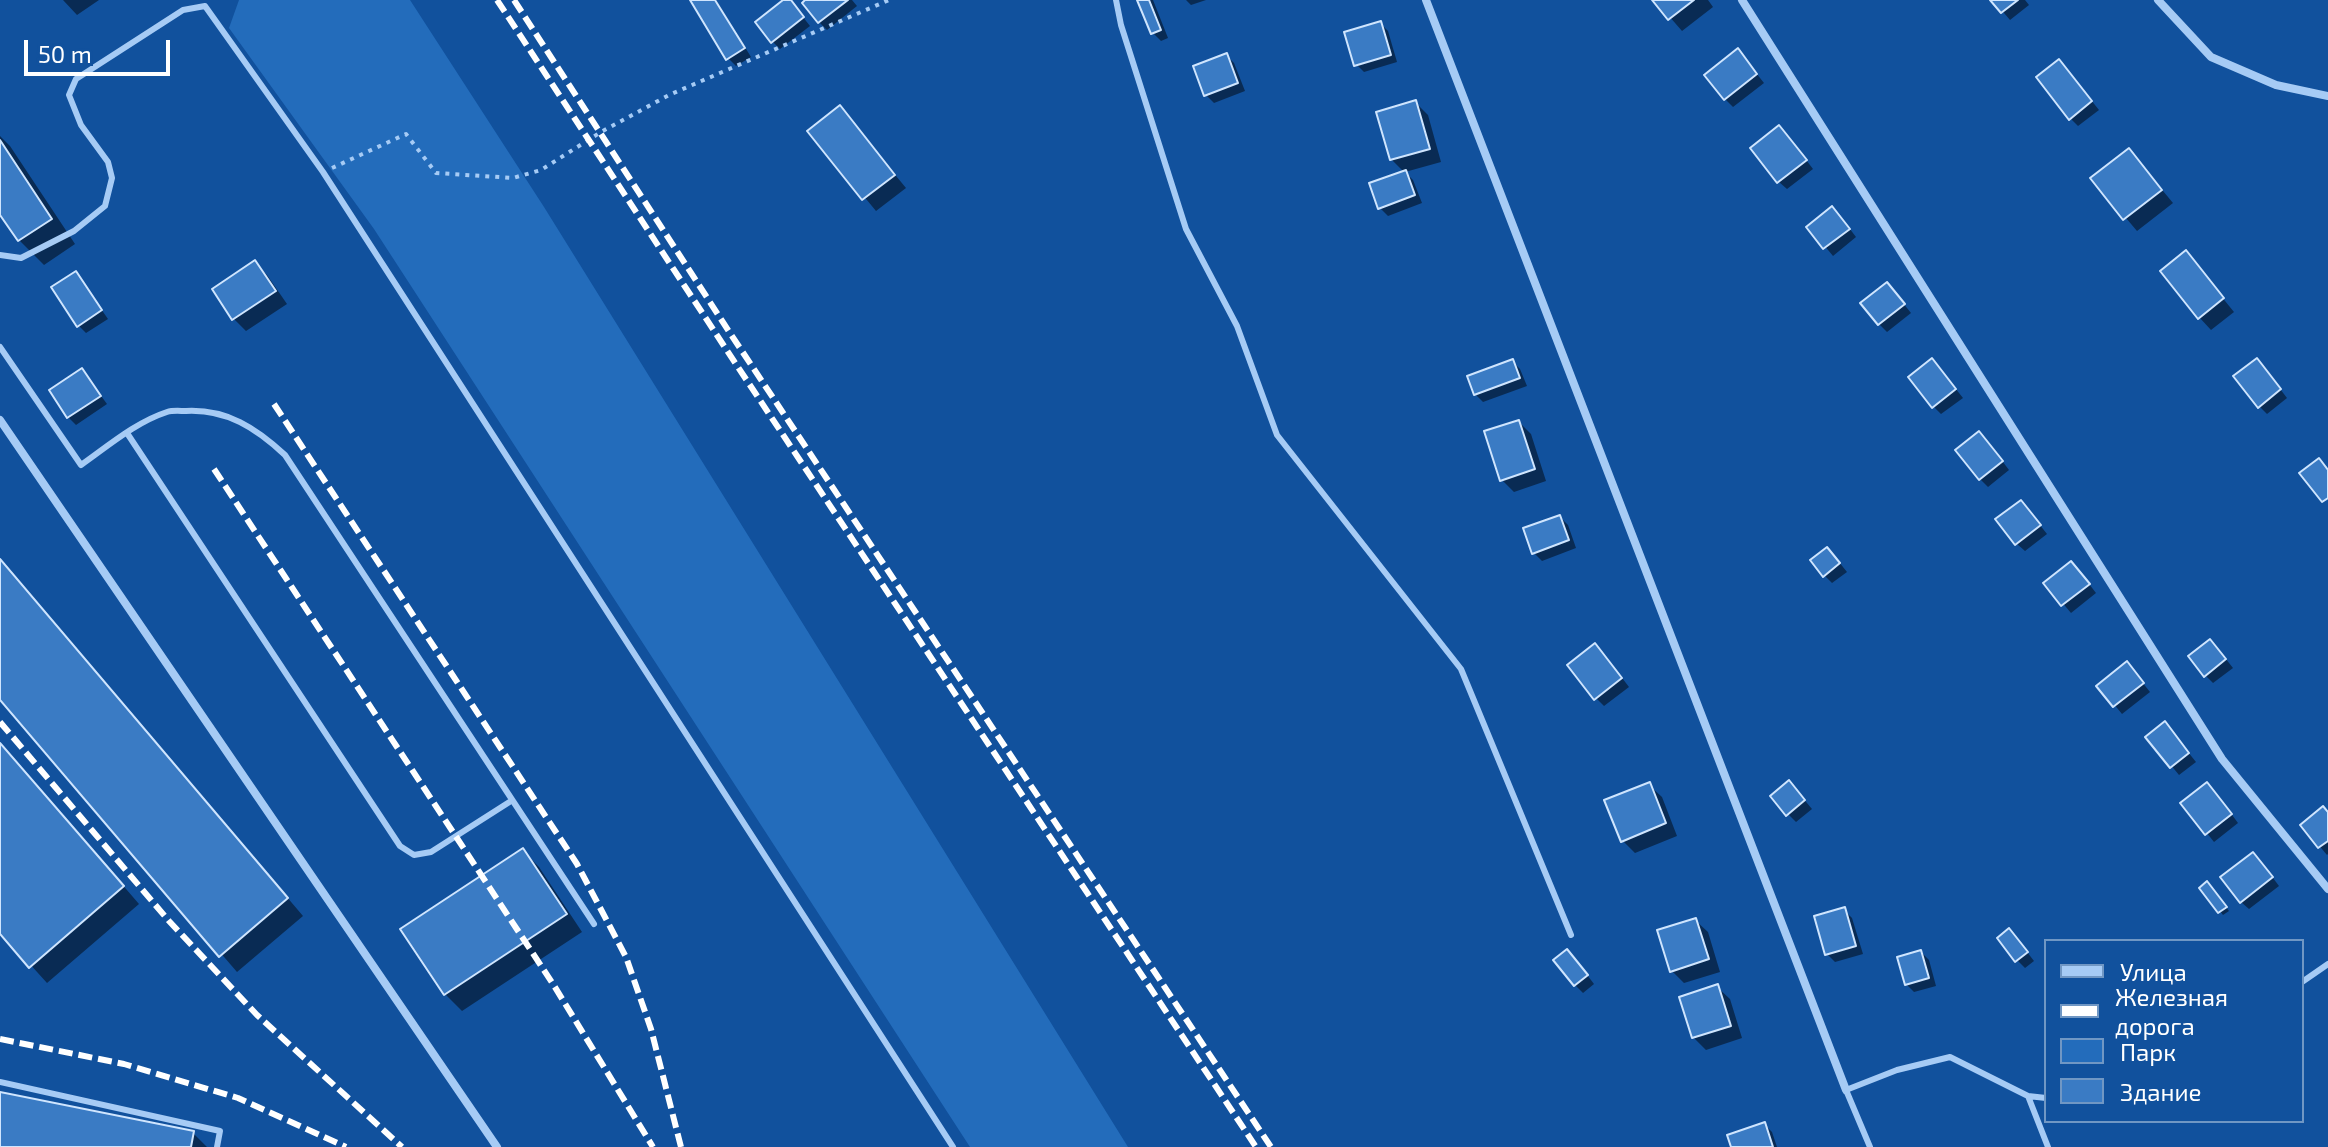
<!DOCTYPE html>
<html>
<head>
<meta charset="utf-8">
<style>
  body { margin:0 }
  #map { position:relative; width:2328px; height:1147px; overflow:hidden; background:#11519d; font-family:"Exo 2",sans-serif }
  canvas { display:block }
  .legend { position:absolute; left:2044px; top:939px; width:260px; height:184px; box-sizing:border-box; background:#11519d; border:2px solid #7097c4; margin:0; padding:10px 14px; list-style:none; font-size:24px; color:#fff }
  .legend li { display:flex; align-items:center; gap:16px; height:40px }
  .legend b { width:40px; border:2px solid #7097c4 }
  .scale { position:absolute; left:24px; top:40px; width:146px; height:36px; box-sizing:border-box; border:4px solid #fff; border-top:0; padding-left:10px; font-size:24px; line-height:28px; white-space:nowrap; color:#fff; -webkit-text-stroke:6px #11519d; paint-order:stroke }
</style>
</head>
<body>
<div id="map">
<canvas width="2328" height="1147"></canvas>
<ul class="legend">
<li><b style="height:10px;background:#a6cbf5"></b>Улица</li>
<li><b style="height:10px;background:#fff"></b>Железная дорога</li>
<li><b style="height:22px;background:#236cbb"></b>Парк</li>
<li><b style="height:22px;background:#3a7bc4"></b>Здание</li>
</ul>
<div class="scale">50 m</div>
</div>
<script>
const ctx = document.querySelector('canvas').getContext('2d');
ctx.lineJoin = 'round';
function fill(path, color) { ctx.fillStyle = color; ctx.fill(path, 'evenodd'); }
function stroke(path, color, width, dash) { ctx.strokeStyle = color; ctx.lineWidth = width; ctx.lineCap = dash ? 'butt' : 'round'; ctx.setLineDash(dash || []); ctx.stroke(path); }
fill(new Path2D(`
  M 239,0 L 410,0 L 544,207 L 1128,1147 L 970,1147 L 374,229 L 229,28 Z`), '#236cbb');
fill(new Path2D(`
  M 63,0 L 99,0 L 77,15 Z
  M 692,0 L 716,0 L 751,57 L 736,66 L 728,58 Z
  M 786,0 L 795,7 L 810,26 L 780,49 L 772,41 Z
  M 808,0 L 852,0 L 857,6 L 827,30 L 819,22 Z
  M 1139,0 L 1153,0 L 1168,38 L 1161,41 L 1153,33 Z
  M 1186,0 L 1206,0 L 1191,5 Z
  M 1655,0 L 1708,0 L 1713,7 L 1682,31 Z
  M 1993,0 L 2025,0 L 2029,5 L 2010,20 Z
  M 1380,23 L 1388,31 L 1397,62 L 1364,72 L 1356,64 Z
  M 1226,55 L 1234,63 L 1245,91 L 1214,103 L 1206,95 Z
  M 1745,59 L 1764,83 L 1733,107 L 1725,99 Z
  M 2067,70 L 2099,110 L 2078,126 L 2070,118 Z
  M 1416,103 L 1428,115 L 1441,162 L 1405,172 L 1413,180 L 1422,203 L 1388,216 L 1380,208 L 1405,173 L 1391,159 Z
  M 840,108 L 906,188 L 876,211 L 810,131 Z
  M 1787,135 L 1813,169 L 1787,189 L 1779,182 Z
  M 0,136 L 10,146 L 75,244 L 44,265 L 19,240 L 0,211 Z
  M 2129,150 L 2173,203 L 2137,231 L 2093,179 Z
  M 1840,216 L 1856,237 L 1833,256 L 1809,227 Z
  M 2186,253 L 2234,312 L 2211,330 L 2199,317 Z
  M 255,263 L 267,275 L 287,304 L 246,331 L 234,319 L 215,290 Z
  M 76,273 L 108,319 L 86,333 L 78,325 Z
  M 1895,293 L 1911,313 L 1887,332 L 1879,324 Z
  M 1512,361 L 1520,369 L 1527,386 L 1483,402 L 1475,394 Z
  M 2264,368 L 2287,398 L 2267,414 L 2259,406 Z
  M 1940,369 L 1963,398 L 1941,414 L 1934,407 Z
  M 82,370 L 107,404 L 76,425 L 68,417 Z
  M 1519,422 L 1531,434 L 1546,481 L 1514,492 L 1501,479 Z
  M 1987,441 L 2009,470 L 1988,487 L 1980,479 Z
  M 2028,510 L 2047,534 L 2025,551 L 2017,544 Z
  M 1560,517 L 1568,525 L 1576,548 L 1542,561 L 1534,553 Z
  M 1835,557 L 1847,572 L 1832,583 L 1824,575 Z
  M 0,559 L 303,916 L 237,972 L 0,697 Z
  M 2079,571 L 2096,593 L 2071,613 L 2046,583 Z
  M 2218,649 L 2233,668 L 2213,683 L 2205,675 Z
  M 1603,653 L 1629,687 L 1604,706 L 1596,698 Z
  M 2134,672 L 2150,692 L 2122,714 L 2099,686 Z
  M 2172,732 L 2196,762 L 2179,775 L 2148,737 Z
  M 0,743 L 139,904 L 47,983 L 0,931 Z
  M 1649,785 L 1662,797 L 1677,836 L 1635,853 L 1622,840 Z
  M 1797,791 L 1812,809 L 1796,822 L 1788,814 Z
  M 2215,792 L 2238,823 L 2214,842 L 2183,803 Z
  M 2328,814 L 2328,854 L 2327,855 L 2302,825 Z
  M 522,850 L 539,867 L 582,932 L 462,1011 L 445,994 Z
  M 2261,862 L 2279,886 L 2249,909 L 2241,902 Z
  M 2211,887 L 2229,911 L 2223,915 L 2202,888 Z
  M 1844,910 L 1852,918 L 1863,954 L 1835,962 L 1827,954 Z
  M 1695,920 L 1708,932 L 1720,972 L 1684,983 L 1672,971 Z
  M 2017,939 L 2034,961 L 2025,968 L 2017,960 Z
  M 1921,952 L 1929,960 L 1936,986 L 1914,992 L 1906,984 Z
  M 1575,959 L 1594,984 L 1583,993 L 1575,985 Z
  M 1717,987 L 1730,999 L 1742,1038 L 1706,1050 L 1693,1037 Z
  M 0,1094 L 193,1133 L 207,1147 L 0,1147 Z
  M 1764,1124 L 1772,1132 L 1777,1147 L 1733,1147 Z`), '#0007');
const building = new Path2D(`
  M 690,0 L 715,0 L 745,48 L 726,60 Z
  M 783,0 L 791,0 L 804,17 L 771,43 L 755,22 Z
  M 805,0 L 848,0 L 818,23 L 802,3 Z
  M 1137,0 L 1149,0 L 1161,30 L 1151,34 Z
  M 1652,0 L 1694,0 L 1668,20 Z
  M 1990,0 L 2018,0 L 2001,13 Z
  M 1381,21 L 1391,55 L 1354,66 L 1344,32 Z
  M 1738,48 L 1757,74 L 1724,100 L 1704,75 Z
  M 1227,53 L 1238,83 L 1204,96 L 1193,66 Z
  M 2059,59 L 2092,101 L 2069,120 L 2036,77 Z
  M 1416,100 L 1430,149 L 1390,160 L 1376,112 Z
  M 840,105 L 895,175 L 862,200 L 807,131 Z
  M 1779,125 L 1807,160 L 1777,183 L 1750,148 Z
  M 0,140 L 52,219 L 18,241 L 0,215 Z
  M 2129,148 L 2162,190 L 2123,220 L 2090,178 Z
  M 1406,170 L 1415,195 L 1378,209 L 1369,183 Z
  M 1832,206 L 1850,229 L 1823,249 L 1806,227 Z
  M 2186,250 L 2224,298 L 2198,319 L 2160,271 Z
  M 255,260 L 276,291 L 232,320 L 212,289 Z
  M 76,271 L 102,310 L 77,327 L 51,287 Z
  M 1887,282 L 1905,304 L 1878,325 L 1860,303 Z
  M 1932,358 L 1956,389 L 1932,408 L 1908,377 Z
  M 2257,358 L 2281,389 L 2258,408 L 2233,376 Z
  M 1513,359 L 1520,378 L 1474,395 L 1467,376 Z
  M 82,368 L 101,396 L 67,418 L 49,390 Z
  M 1519,420 L 1535,469 L 1500,481 L 1484,431 Z
  M 1979,431 L 2003,461 L 1979,480 L 1955,450 Z
  M 2319,458 L 2328,470 L 2328,498 L 2322,502 L 2299,473 Z
  M 2021,500 L 2041,525 L 2015,545 L 1995,519 Z
  M 1560,515 L 1569,540 L 1532,554 L 1523,528 Z
  M 1827,547 L 1840,563 L 1823,577 L 1810,560 Z
  M 0,559 L 288,898 L 219,957 L 0,700 Z
  M 2071,561 L 2090,584 L 2061,606 L 2043,583 Z
  M 2210,639 L 2226,659 L 2204,677 L 2188,656 Z
  M 1595,643 L 1622,678 L 1594,700 L 1567,665 Z
  M 2127,661 L 2144,683 L 2113,707 L 2096,686 Z
  M 2165,721 L 2189,753 L 2170,768 L 2145,737 Z
  M 0,743 L 124,886 L 29,968 L 0,934 Z
  M 1789,780 L 1805,800 L 1786,816 L 1770,796 Z
  M 1650,782 L 1666,823 L 1621,842 L 1604,800 Z
  M 2207,782 L 2232,814 L 2205,835 L 2180,803 Z
  M 2323,806 L 2328,812 L 2328,841 L 2318,848 L 2300,825 Z
  M 523,848 L 567,914 L 444,995 L 400,929 Z
  M 2253,852 L 2273,877 L 2240,903 L 2220,877 Z
  M 2207,881 L 2227,907 L 2218,913 L 2199,888 Z
  M 1845,907 L 1856,946 L 1825,955 L 1814,916 Z
  M 1696,918 L 1709,959 L 1670,972 L 1657,930 Z
  M 2009,928 L 2028,952 L 2015,962 L 1997,938 Z
  M 1567,949 L 1588,975 L 1574,986 L 1553,960 Z
  M 1921,950 L 1929,978 L 1905,985 L 1897,957 Z
  M 1718,984 L 1731,1026 L 1692,1038 L 1679,997 Z
  M 0,1092 L 194,1131 L 191,1147 L 0,1147 Z
  M 1765,1122 L 1773,1147 L 1731,1147 L 1727,1135 Z`);
fill(building, '#3a7bc4');
stroke(building, '#cfe5fe', 2);
stroke(new Path2D(`
  M 332,168 L 406,134 L 436,173 L 513,178 L 541,170 L 601,132 L 669,95 L 889,0`), '#a6cbf5', 4, [4, 6]);
stroke(new Path2D(`
  M 1116,0 L 1121,25 L 1186,229 L 1237,326 L 1277,435 L 1461,669 L 1571,935
  M 0,255 L 21,258 L 74,231 L 105,206 L 112,178 L 108,162 L 81,125 L 69,95 L 76,79 L 183,10 L 205,6 L 323,172 L 953,1147
  M 0,347 L 81,465 C 108,446 136,422 167,412 C 173,410 180,411 186,411 C 227,409 256,428 285,455 L 594,924
  M 127,433 L 400,846 L 414,855 L 431,852 L 511,801
  M 2302,982 L 2328,964
  M 0,1082 L 220,1131 L 217,1147
  M 2028,1096 L 2048,1147
  M 1870,1147 L 1846,1090 L 1897,1070 L 1950,1057 L 2028,1096 L 2046,1098`), '#a6cbf5', 6);
stroke(new Path2D(`
  M 1426,0 L 1846,1090
  M 1742,0 L 2222,759 L 2328,889
  M 2158,0 L 2211,57 L 2276,85 L 2328,96
  M 0,420 L 497,1147`), '#a6cbf5', 8);
stroke(new Path2D(`
  M 497,0 L 724,346 L 1256,1147
  M 514,0 L 730,333 L 1271,1147
  M 274,404 L 577,864 L 626,957 L 651,1029 L 681,1147
  M 214,469 L 553,984 L 653,1147
  M 0,722 L 169,921 L 257,1015 L 402,1147
  M 0,1039 L 124,1064 L 238,1098 L 346,1147`), '#fff', 6, [14, 6]);
</script>
</body>
</html>
